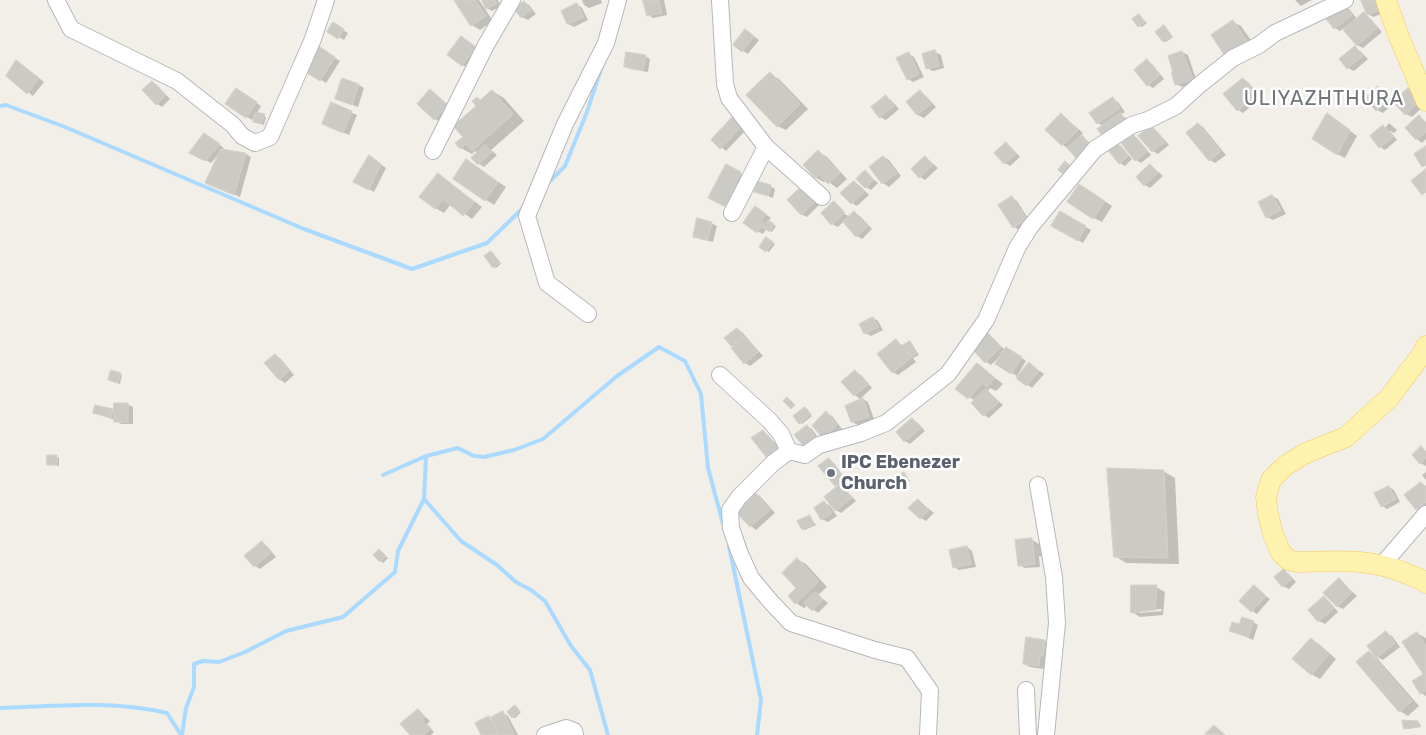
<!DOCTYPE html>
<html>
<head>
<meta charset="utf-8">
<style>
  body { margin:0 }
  canvas { display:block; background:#f1efe8 }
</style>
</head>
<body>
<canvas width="1426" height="735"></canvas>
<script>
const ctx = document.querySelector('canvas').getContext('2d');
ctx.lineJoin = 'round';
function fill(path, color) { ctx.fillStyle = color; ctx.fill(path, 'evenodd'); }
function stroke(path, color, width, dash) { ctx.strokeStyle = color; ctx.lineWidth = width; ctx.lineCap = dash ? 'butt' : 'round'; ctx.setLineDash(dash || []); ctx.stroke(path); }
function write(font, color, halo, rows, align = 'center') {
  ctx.font = font + ' Rubik,sans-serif'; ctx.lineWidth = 5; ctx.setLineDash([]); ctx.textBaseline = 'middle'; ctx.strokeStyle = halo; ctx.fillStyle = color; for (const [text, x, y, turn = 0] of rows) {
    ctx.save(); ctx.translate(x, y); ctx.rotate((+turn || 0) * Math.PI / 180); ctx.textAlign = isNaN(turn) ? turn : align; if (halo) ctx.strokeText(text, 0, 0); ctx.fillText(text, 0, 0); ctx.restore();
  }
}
fill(new Path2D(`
  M 456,0 L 479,0 L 493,21 L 480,30 L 472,25 Z
  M 483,0 L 498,0 L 501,6 L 492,11 L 487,8 Z
  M 582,0 L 601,0 L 602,3 L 589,8 L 584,5 Z
  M 641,0 L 664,0 L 667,15 L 653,18 L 648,15 L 645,2 Z
  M 1295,0 L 1312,0 L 1301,6 Z
  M 1366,0 L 1378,0 L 1384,13 L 1373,17 L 1368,14 Z
  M 524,2 L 529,5 L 536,14 L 528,20 L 522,17 L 515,9 Z
  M 577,4 L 582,8 L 588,20 L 574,27 L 568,24 L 563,11 Z
  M 1343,5 L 1349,9 L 1357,19 L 1364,14 L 1369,17 L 1382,32 L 1363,48 L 1357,45 L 1344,28 L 1340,31 L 1335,28 L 1327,19 Z
  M 1139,15 L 1147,23 L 1142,27 L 1139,26 Z
  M 1233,22 L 1241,26 L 1255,46 L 1234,60 Z
  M 333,24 L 348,33 L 344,40 L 328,31 Z
  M 1164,27 L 1173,37 L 1166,42 L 1164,41 Z
  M 751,34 L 759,40 L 748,54 L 743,51 Z
  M 466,41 L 480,51 L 468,68 L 462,65 Z
  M 317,47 L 340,61 L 326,83 L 304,69 Z
  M 1355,48 L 1360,51 L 1368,59 L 1354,71 L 1348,68 Z
  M 935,52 L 941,55 L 944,68 L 933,71 L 927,68 Z
  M 1182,52 L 1188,55 L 1197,82 L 1182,87 L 1176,84 L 1175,72 Z
  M 909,54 L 914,57 L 924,77 L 913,82 L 908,79 Z
  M 645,56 L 650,59 L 648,72 L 630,69 L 625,66 Z
  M 17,61 L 44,82 L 33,96 L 7,75 Z
  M 1147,61 L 1152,64 L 1164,79 L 1153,88 L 1148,85 Z
  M 770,74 L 779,79 L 808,109 L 786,130 L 777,126 Z
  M 1243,79 L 1248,82 L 1261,98 L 1243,113 L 1238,110 L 1225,94 Z
  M 152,82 L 157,85 L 170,99 L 162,107 L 157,104 Z
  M 359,85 L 364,88 L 358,107 L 337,99 Z
  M 1379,87 L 1384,90 L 1395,102 L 1383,113 L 1377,110 L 1367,98 Z
  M 1408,89 L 1413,92 L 1425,105 L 1412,117 L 1406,114 L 1395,102 Z
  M 431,91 L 452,109 L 440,122 L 435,119 Z
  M 492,91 L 504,98 L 524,121 L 491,150 L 497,155 L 484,167 L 479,164 L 478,153 L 475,151 L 472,154 L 461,148 L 478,106 L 477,98 L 481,101 Z
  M 242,92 L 261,106 L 257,113 L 266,117 L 264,125 L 256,122 L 255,115 L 252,120 L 247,117 Z
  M 920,92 L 925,95 L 936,107 L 924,118 L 918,115 L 908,102 Z
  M 886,97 L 891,100 L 899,109 L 886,120 L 880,117 Z
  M 1113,99 L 1118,102 L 1125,112 L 1120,115 L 1126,118 L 1132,127 L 1103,126 L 1098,123 Z
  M 331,104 L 357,115 L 349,135 L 329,126 Z
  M 1061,114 L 1083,133 L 1080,136 L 1087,140 L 1096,150 L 1068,149 L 1046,130 Z
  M 1328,114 L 1357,136 L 1345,158 L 1337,154 Z
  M 735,117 L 748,128 L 726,151 L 713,140 Z
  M 1419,117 L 1426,122 L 1426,139 L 1422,143 L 1417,139 L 1407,128 Z
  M 1389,123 L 1397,130 L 1394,133 L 1389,130 L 1397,140 L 1385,150 L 1380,147 L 1385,128 Z
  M 1198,124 L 1203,127 L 1226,155 L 1215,163 L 1210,160 L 1187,133 Z
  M 1151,127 L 1156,130 L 1169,145 L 1158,154 L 1153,151 L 1140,136 Z
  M 1133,135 L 1138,139 L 1151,155 L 1141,163 L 1136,160 Z
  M 209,138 L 224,148 L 222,150 L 246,154 L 251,157 L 240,197 L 206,183 L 219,154 L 211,163 L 191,153 Z
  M 1116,143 L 1121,146 L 1132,159 L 1125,166 L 1120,163 Z
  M 1006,144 L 1011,147 L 1020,157 L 1010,166 L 1005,163 Z
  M 819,152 L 827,157 L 847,179 L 837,188 L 826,180 L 824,182 L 816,178 L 804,165 Z
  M 370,156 L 386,168 L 374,192 L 354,181 Z
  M 884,157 L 889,160 L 901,176 L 889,187 L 883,183 L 871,168 Z
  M 925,157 L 938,168 L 925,180 L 920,177 Z
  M 1150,165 L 1163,176 L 1150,188 L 1145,185 Z
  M 475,166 L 506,187 L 494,205 L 454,179 Z
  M 726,166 L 749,178 L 734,211 L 710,197 Z
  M 865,172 L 878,183 L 871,190 L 866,187 Z
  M 438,174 L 482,207 L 472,219 L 451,204 L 444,213 L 435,208 Z
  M 854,182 L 859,185 L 869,195 L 857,206 L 852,203 Z
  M 770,186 L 775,189 L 773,198 L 755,191 Z
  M 1088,190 L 1112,206 L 1102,222 L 1094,218 Z
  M 808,191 L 820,204 L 807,217 L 801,214 Z
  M 1272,196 L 1278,199 L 1286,214 L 1273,220 L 1267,217 L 1260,203 Z
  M 1012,198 L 1017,201 L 1031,223 L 1019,230 L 1014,227 Z
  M 834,203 L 845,211 L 840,208 L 839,211 L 850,217 L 854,213 L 860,216 L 872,229 L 862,239 L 857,236 L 844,221 L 838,227 L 832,224 Z
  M 761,211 L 771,218 L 768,221 L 776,226 L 772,232 L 767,228 L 763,234 L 757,231 Z
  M 1060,213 L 1091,230 L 1083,243 L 1053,225 Z
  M 711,223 L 717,226 L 713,242 L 700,239 L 694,236 Z
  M 767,239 L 775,244 L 769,252 L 761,247 Z
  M 491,252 L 501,264 L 496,268 L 494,267 Z
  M 873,318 L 878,321 L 883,330 L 871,336 L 865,333 Z
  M 737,329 L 742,332 L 763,356 L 750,366 L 745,363 L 734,347 L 731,345 Z
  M 988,335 L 993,338 L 1005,350 L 1007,348 L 1026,361 L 1017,376 L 997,364 L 1002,354 L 991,365 L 986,362 Z
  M 896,341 L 904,346 L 910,342 L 912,344 L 919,355 L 913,358 L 916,362 L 898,375 L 893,372 L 879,354 Z
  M 275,355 L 280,358 L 294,375 L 285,383 L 279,379 Z
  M 977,364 L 1003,384 L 996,391 L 990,388 L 988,391 L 1003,405 L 989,418 L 984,415 L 973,403 L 975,401 L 957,388 Z
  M 1034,367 L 1044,374 L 1032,388 L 1018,378 Z
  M 855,372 L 861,375 L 872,388 L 860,399 L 855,395 Z
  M 120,374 L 122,375 L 120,384 L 111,381 Z
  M 863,399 L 868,402 L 874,419 L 858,425 L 852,422 Z
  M 127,404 L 133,407 L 133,424 L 121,424 L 115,420 L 94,413 L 113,410 L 115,412 Z
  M 807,410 L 812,416 L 802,424 L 800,423 Z
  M 827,413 L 832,416 L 842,429 L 829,440 L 823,437 Z
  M 913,420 L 918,423 L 925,431 L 910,444 L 905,441 Z
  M 807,426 L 812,429 L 821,442 L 796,436 Z
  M 763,432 L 768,435 L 782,451 L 768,457 Z
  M 1421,448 L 1426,451 L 1426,466 L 1420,463 Z
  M 57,457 L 59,458 L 59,466 L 48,464 Z
  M 829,459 L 834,463 L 848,483 L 843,487 L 856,501 L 841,513 L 836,510 L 839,487 L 820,466 Z
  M 1163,471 L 1175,478 L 1179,564 L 1126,563 L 1115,556 Z
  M 1426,472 L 1426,480 L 1422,475 Z
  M 904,473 L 910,481 L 905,484 L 903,482 Z
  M 1421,483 L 1426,486 L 1426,510 L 1423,512 L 1417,509 L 1406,495 Z
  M 1389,487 L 1394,490 L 1400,502 L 1387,509 L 1382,506 Z
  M 754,493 L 760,496 L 775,513 L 756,530 L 751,526 L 736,510 Z
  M 918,500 L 934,513 L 926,521 L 921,518 Z
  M 824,502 L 830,506 L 837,516 L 828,522 L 822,519 Z
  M 810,517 L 816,525 L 805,530 L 803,529 Z
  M 1032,540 L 1039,544 L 1039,542 L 1047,542 L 1048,557 L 1039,556 L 1040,567 L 1025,568 L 1019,565 Z
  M 262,543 L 267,546 L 276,557 L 260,569 L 255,566 Z
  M 967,547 L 972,551 L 976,567 L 959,570 L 954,567 Z
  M 381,552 L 388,558 L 383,563 L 375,555 Z
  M 797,559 L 806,564 L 827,587 L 818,595 L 828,603 L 818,613 L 808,605 L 804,608 L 796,603 L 798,588 Z
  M 1284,571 L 1289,574 L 1296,582 L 1289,589 L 1283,586 Z
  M 1339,580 L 1357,596 L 1343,609 L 1337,606 Z
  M 1156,587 L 1165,592 L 1163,615 L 1140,617 L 1132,612 ZM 1161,609 L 1162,611 L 1139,613 L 1139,611 Z
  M 1254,587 L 1270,599 L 1257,614 L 1252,611 Z
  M 1324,598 L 1329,601 L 1338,612 L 1325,624 L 1319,621 Z
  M 1253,622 L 1258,625 L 1253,640 L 1230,630 Z
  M 1386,633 L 1392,636 L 1400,647 L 1383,660 L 1377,657 Z
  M 1417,633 L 1426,638 L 1426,696 L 1421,693 L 1425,675 Z
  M 1311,640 L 1319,644 L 1336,659 L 1320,679 L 1311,674 Z
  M 1045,641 L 1050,644 L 1044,669 L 1030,667 L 1024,664 Z
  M 1369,653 L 1377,658 L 1419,706 L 1408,716 L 1400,711 Z
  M 515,706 L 521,712 L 515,718 L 512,717 Z
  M 418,710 L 430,721 L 427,724 L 434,732 L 431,735 L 411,735 Z
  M 503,713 L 508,716 L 518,735 L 482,735 L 489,718 L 494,721 Z
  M 1418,722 L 1420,724 L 1421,727 L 1407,729 L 1405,728 Z`), '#0003');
stroke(new Path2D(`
  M 0,106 L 6,105 L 65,127 L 304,229 L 412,269 L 487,243 L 523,208
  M 548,183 L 565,166 L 587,112 L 601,69
  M 426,456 L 424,499 L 461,541 L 497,565 L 516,582 L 531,590 L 545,601 L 571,646 L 590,670 L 608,735
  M 383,475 L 426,456 L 458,448 L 474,456 L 484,457 L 514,450 L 543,439 L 617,376 L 659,347 L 685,361 L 701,394 L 708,468 L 723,524
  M 729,546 L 761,700 L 757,735
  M 0,708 C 55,706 113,700 167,713 L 181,735
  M 182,735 L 186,708 L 194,687 L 194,664 L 203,661 L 219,662 L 245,652 L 286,631 L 343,617 L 395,572 L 398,551 L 424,499`), '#aadaff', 4);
const building = new Path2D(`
  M 454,0 L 475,0 L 486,16 L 471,26 Z
  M 482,0 L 495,0 L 497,3 L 486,9 Z
  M 643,0 L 659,0 L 662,13 L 647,16 Z
  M 1361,0 L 1375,0 L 1379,10 L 1367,15 Z
  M 524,1 L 531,10 L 521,18 L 514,9 Z
  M 577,3 L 584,17 L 567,24 L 561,11 Z
  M 1343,4 L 1352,15 L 1334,29 L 1326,19 Z
  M 1364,12 L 1377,28 L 1357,46 L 1343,30 Z
  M 1139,14 L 1145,22 L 1138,27 L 1132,19 Z
  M 1233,20 L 1247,41 L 1225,56 L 1211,35 Z
  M 333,22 L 344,29 L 338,39 L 327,32 Z
  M 1164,25 L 1172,36 L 1163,42 L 1155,32 Z
  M 745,29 L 754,36 L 742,52 L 733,45 Z
  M 461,36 L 476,47 L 462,66 L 447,55 Z
  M 317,45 L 335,57 L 320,81 L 302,70 Z
  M 1355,46 L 1363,56 L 1347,69 L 1339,59 Z
  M 935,50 L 939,66 L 926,69 L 922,54 Z
  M 1182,51 L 1193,79 L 1175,85 L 1171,72 L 1173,72 L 1168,56 Z
  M 626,52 L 646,55 L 643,70 L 624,67 Z
  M 909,52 L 919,74 L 907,80 L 896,58 Z
  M 1147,59 L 1160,75 L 1147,86 L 1134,70 Z
  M 16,60 L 39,78 L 27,94 L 6,76 Z
  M 770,72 L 800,104 L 777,127 L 746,95 Z
  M 342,78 L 359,84 L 352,105 L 335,99 Z
  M 1243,78 L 1257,95 L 1237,111 L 1223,94 Z
  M 152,81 L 166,95 L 156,105 L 142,90 Z
  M 1378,86 L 1390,98 L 1376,111 L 1365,98 Z
  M 236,88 L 257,102 L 246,118 L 225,104 Z
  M 1408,88 L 1420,101 L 1405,115 L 1393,102 Z
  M 430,89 L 448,105 L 434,120 L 417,104 Z
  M 492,90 L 513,114 L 472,151 L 466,144 L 460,149 L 455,143 L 463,137 L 453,126 L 476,106 L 472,101 L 477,97 L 480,100 Z
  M 920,90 L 931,104 L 917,115 L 906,102 Z
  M 886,95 L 894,106 L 879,118 L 871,107 Z
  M 1113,97 L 1120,108 L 1097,124 L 1089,113 Z
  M 331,102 L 352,111 L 343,133 L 322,124 Z
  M 256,112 L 265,114 L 261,124 L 253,122 Z
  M 1061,113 L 1078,130 L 1062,146 L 1045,130 Z
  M 1121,113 L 1127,123 L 1104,138 L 1097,129 Z
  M 1327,113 L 1350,130 L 1337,155 L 1312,139 Z
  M 734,115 L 744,124 L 720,149 L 711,140 Z
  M 1419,115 L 1426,123 L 1426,132 L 1416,140 L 1405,128 Z
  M 1198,123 L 1221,151 L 1209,161 L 1186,133 Z
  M 1151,125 L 1165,142 L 1152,152 L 1138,136 Z
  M 1383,125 L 1393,137 L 1379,148 L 1370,136 Z
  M 204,133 L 220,144 L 205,161 L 189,153 Z
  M 1133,134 L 1147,152 L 1135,161 L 1121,143 Z
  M 1082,135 L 1091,146 L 1077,159 L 1067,148 Z
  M 1115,141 L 1128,156 L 1119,164 L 1107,149 Z
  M 1006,142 L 1016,154 L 1004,164 L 994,153 Z
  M 485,145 L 492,152 L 478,165 L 471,158 Z
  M 1426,146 L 1426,165 L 1422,167 L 1414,154 Z
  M 221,149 L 246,153 L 234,195 L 205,183 Z
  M 818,150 L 840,173 L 828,184 L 819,175 L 815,178 L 803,165 Z
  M 369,155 L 381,164 L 369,190 L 353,182 Z
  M 883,156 L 897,173 L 882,184 L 869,167 Z
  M 925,156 L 933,165 L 919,178 L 911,169 Z
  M 466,159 L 498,182 L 485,201 L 453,179 Z
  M 1065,161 L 1073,168 L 1066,176 L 1058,170 Z
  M 726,164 L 741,172 L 735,184 L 737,185 L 726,207 L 708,198 Z
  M 1150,164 L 1158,173 L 1144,186 L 1136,177 Z
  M 1426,169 L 1426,192 L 1422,195 L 1411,181 Z
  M 865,170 L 874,180 L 865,188 L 856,179 Z
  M 438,173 L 474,202 L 463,216 L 443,199 L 435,209 L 419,197 Z
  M 757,181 L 771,185 L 768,196 L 754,192 Z
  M 854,181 L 864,192 L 851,204 L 840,193 Z
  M 1079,184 L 1105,201 L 1093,219 L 1067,202 Z
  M 802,186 L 816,201 L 801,215 L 787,200 Z
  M 1272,195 L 1281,210 L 1266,218 L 1258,202 Z
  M 1012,196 L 1026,219 L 1013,228 L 998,205 Z
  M 834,201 L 845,213 L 831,225 L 821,213 Z
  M 755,206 L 766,214 L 761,221 L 764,223 L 757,233 L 743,223 Z
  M 854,211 L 868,226 L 856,237 L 843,222 Z
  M 1060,211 L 1086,226 L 1078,241 L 1051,226 Z
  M 697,218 L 712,222 L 708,240 L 693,237 Z
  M 768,220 L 774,224 L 770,232 L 763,228 Z
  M 766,237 L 773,242 L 766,252 L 759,247 Z
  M 491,251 L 500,262 L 493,268 L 484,256 Z
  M 873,317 L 878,327 L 864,334 L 859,324 Z
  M 737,328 L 743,336 L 731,346 L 724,338 Z
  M 988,333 L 1001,347 L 985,363 L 972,349 Z
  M 745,336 L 758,352 L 744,364 L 731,348 Z
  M 896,339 L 911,358 L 892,373 L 877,354 Z
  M 910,341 L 917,353 L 911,357 L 903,345 Z
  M 1006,347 L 1022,357 L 1011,374 L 995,364 Z
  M 275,354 L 289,371 L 279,380 L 264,363 Z
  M 1029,362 L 1039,371 L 1026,386 L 1016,378 Z
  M 977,363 L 995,378 L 987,387 L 982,383 L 968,399 L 955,389 Z
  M 111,370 L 121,373 L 118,383 L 108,380 Z
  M 855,370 L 868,385 L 854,396 L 841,382 Z
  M 986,389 L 999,402 L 983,416 L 971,403 Z
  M 787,397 L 795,405 L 791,409 L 783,401 Z
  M 863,398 L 869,417 L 851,422 L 845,406 Z
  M 114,403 L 128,403 L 128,422 L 114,422 Z
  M 95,405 L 113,409 L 111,418 L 93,413 Z
  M 805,407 L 811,414 L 799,424 L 793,416 Z
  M 826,411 L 837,425 L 823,438 L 812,426 Z
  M 912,418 L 921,428 L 904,442 L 896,432 Z
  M 807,425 L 816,438 L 805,448 L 794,435 Z
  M 763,430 L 777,448 L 767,458 L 751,438 Z
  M 1421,446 L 1426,452 L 1426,458 L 1420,464 L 1412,455 Z
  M 47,455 L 57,455 L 57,465 L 47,465 Z
  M 829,458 L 844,479 L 835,486 L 818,466 Z
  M 1107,468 L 1164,470 L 1168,558 L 1114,557 Z
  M 904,472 L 908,480 L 902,483 L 898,476 Z
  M 1421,482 L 1426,488 L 1426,502 L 1416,510 L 1404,495 Z
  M 840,484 L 852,498 L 835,511 L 824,497 Z
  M 1389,486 L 1396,499 L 1381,507 L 1374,493 Z
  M 754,491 L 770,510 L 750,527 L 734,510 Z
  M 918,499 L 929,510 L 920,519 L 908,508 Z
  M 824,501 L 832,513 L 821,520 L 814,508 Z
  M 810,515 L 814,524 L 802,530 L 797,521 Z
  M 1032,538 L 1035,564 L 1018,566 L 1015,540 Z
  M 262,541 L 271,553 L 254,567 L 244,556 Z
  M 967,546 L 971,564 L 953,568 L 949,550 Z
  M 379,549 L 386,556 L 380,562 L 373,555 Z
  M 797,558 L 819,581 L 795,604 L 788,596 L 796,588 L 782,573 Z
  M 1284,569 L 1292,579 L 1282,587 L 1274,577 Z
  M 1339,578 L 1352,592 L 1337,607 L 1323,593 Z
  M 1131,585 L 1157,585 L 1155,610 L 1131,613 Z
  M 1254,585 L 1266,596 L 1251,612 L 1239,601 Z
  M 816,592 L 823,600 L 812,611 L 804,603 Z
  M 1324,596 L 1334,608 L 1318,622 L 1308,610 Z
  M 1242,617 L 1254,621 L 1248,637 L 1229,631 L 1232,622 L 1239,624 Z
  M 1386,631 L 1395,643 L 1376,658 L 1367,646 Z
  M 1417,632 L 1426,646 L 1426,691 L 1420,694 L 1412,681 L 1423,674 L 1402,642 Z
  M 1026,637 L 1045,640 L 1043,656 L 1040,656 L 1039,666 L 1023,664 Z
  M 1311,638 L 1329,654 L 1311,675 L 1292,659 Z
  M 1369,651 L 1412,701 L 1399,712 L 1356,662 Z
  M 515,705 L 520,711 L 512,718 L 507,712 Z
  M 418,709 L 425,717 L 422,720 L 430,729 L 423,735 L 410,735 L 400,724 Z
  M 503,711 L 514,734 L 511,735 L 499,735 L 491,717 Z
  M 489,716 L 498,735 L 481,735 L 475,723 Z
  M 1402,720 L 1418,721 L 1419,727 L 1404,729 Z
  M 1214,725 L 1225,735 L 1205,734 Z`);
fill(building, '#cccac5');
stroke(building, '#d6d1c6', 1);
const minor = new Path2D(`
  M 56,0 L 71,29 L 177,81 L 233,125 L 242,136 L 255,143 L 270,137 L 313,39 L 326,0
  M 720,0 L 725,84 L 729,98 L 766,147 L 822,197
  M 433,151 L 486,45 L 512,0
  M 732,213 L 766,147
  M 588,314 L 547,283 L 527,216 L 565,124 L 606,43 L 618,0
  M 720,375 L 770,421 L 781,434 L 789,451 L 805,455 L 819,445 L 861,433 L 886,423 L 948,374 L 986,320 L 1017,248 L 1030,227 L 1095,149 L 1132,125 L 1148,120 L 1176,106 L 1198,86 L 1233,58 L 1259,45 L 1275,33 L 1345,0
  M 789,451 L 773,463 L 739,497 L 730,510 L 731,528 L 740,554 L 751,578 L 771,602 L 791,623 L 875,650 L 907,658 L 930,691 L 928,735
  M 1038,485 L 1054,577 L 1057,623 L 1046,735
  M 1382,565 L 1426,514
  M 1026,690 L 1028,735
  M 545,735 L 566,728 L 574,731 L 575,735`);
const major = new Path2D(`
  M 1386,0 L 1397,32 L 1426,101
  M 1426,346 L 1423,353 L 1389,398 L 1346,437 L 1306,453 L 1286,465 L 1271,480 L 1266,497 L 1268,514 L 1273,534 L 1281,553 L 1289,560 L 1296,562 C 1336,562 1367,557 1405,573 C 1412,576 1420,578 1426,583`);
stroke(minor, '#b5b8bc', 18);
stroke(major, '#f2c960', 21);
stroke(minor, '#fff', 16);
stroke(major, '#fff2af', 20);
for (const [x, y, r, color] of [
  [831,473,5,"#6b7280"]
]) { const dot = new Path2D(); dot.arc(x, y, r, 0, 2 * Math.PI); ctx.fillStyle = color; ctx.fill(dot); stroke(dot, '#fff', 2); }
write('bold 18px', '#5b616d', '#fff', [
  ["IPC Ebenezer",841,463],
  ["Church",841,484]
], 'left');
ctx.letterSpacing = '1px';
write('20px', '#70757a', '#fff', [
  ["ULIYAZHTHURA",1324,99]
]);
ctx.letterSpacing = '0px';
</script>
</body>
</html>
